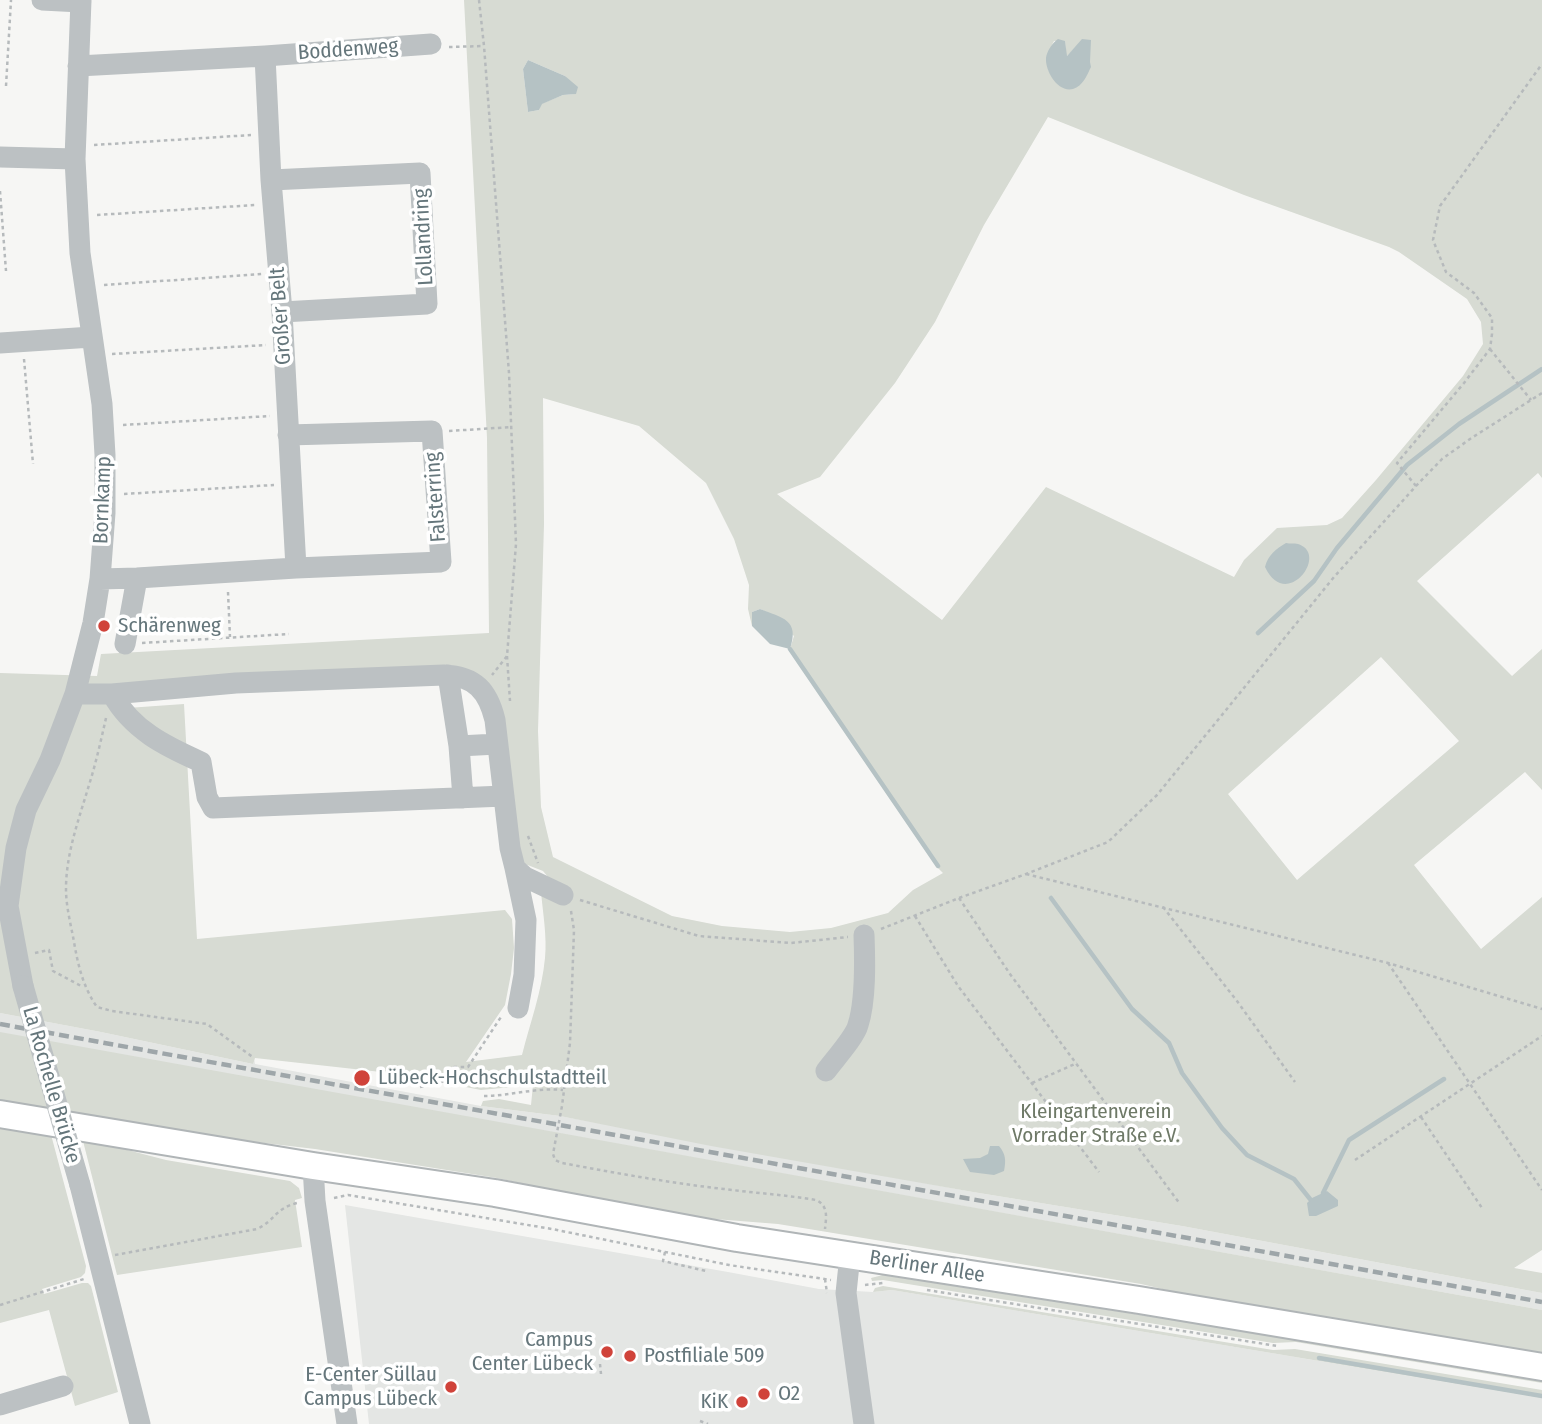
<!DOCTYPE html>
<html>
<head>
<meta charset="utf-8">
<style>
  body { margin:0 }
  canvas { display:block; background:#f6f6f4 }
</style>
</head>
<body>
<canvas width="1542" height="1424"></canvas>
<script>
const ctx = document.querySelector('canvas').getContext('2d');
ctx.lineJoin = 'round';
function fill(path, color) { ctx.fillStyle = color; ctx.fill(path, 'evenodd'); }
function stroke(path, color, width, dash) { ctx.strokeStyle = color; ctx.lineWidth = width; ctx.lineCap = dash ? 'butt' : 'round'; ctx.setLineDash(dash || []); ctx.stroke(path); }
function write(font, color, halo, rows, align = 'center') {
  ctx.font = font + ' "Fira Sans Condensed",sans-serif'; ctx.lineWidth = 7; ctx.setLineDash([]); ctx.textBaseline = 'middle'; ctx.strokeStyle = halo; ctx.fillStyle = color; for (const [text, x, y, turn = 0] of rows) {
    ctx.save(); ctx.translate(x, y); ctx.rotate((+turn || 0) * Math.PI / 180); ctx.textAlign = isNaN(turn) ? turn : align; if (halo) ctx.strokeText(text, 0, 0); ctx.fillText(text, 0, 0); ctx.restore();
  }
}
fill(new Path2D(`
  M 0,1013 L 101,1032 L 253,1064 L 254,1058 L 255,1064 L 481,1106 L 560,1116 L 973,1192 L 1182,1226 L 1542,1293 L 1542,1310 L 0,1033 Z
  M 345,1205 L 728,1272 L 819,1289 L 873,1292 L 892,1290 L 1542,1398 L 1542,1424 L 369,1424 Z`), '#e4e6e4');
fill(new Path2D(`
  M 464,0 L 1542,0 L 1542,478 L 1538,473 L 1417,581 L 1512,676 L 1542,649 L 1542,790 L 1525,772 L 1414,865 L 1481,949 L 1542,897 L 1542,1250 L 1514,1268 L 1542,1273 L 1542,1293 L 1182,1226 L 973,1192 L 711,1146 L 560,1116 L 481,1106 L 483,1101 L 499,1099 L 531,1105 L 533,1085 L 481,1090 L 399,1074 L 255,1058 L 253,1064 L 101,1032 L 0,1013 L 0,673 L 97,676 L 101,654 L 489,633 L 487,438 ZM 1090,40 L 1090,62 L 1062,87 C 1045,71 1043,62 1054,41 L 1065,41 L 1066,57 L 1073,50 ZM 528,60 L 565,76 L 575,94 L 563,95 L 541,104 L 539,110 L 528,112 L 523,69 ZM 1048,117 L 1244,195 L 1389,247 L 1399,252 L 1467,299 L 1481,322 L 1483,344 L 1463,376 L 1376,480 L 1342,518 L 1327,525 L 1277,528 L 1244,560 L 1234,577 L 1046,487 L 942,620 L 777,494 L 820,477 L 895,383 L 935,322 L 984,225 ZM 543,398 L 639,426 L 706,483 L 734,539 L 749,585 L 748,609 L 752,626 L 752,612 L 760,609 L 767,612 L 794,636 L 790,649 L 937,867 L 943,873 L 913,890 L 888,913 L 831,928 L 790,932 L 722,926 L 672,916 L 553,857 L 541,807 L 538,731 L 544,524 ZM 1381,657 L 1459,741 L 1297,880 L 1228,794 ZM 486,684 L 516,851 L 525,864 L 543,871 L 558,889 L 541,892 C 543,914 547,936 545,958 C 542,991 530,1023 522,1055 L 466,1062 L 505,1005 L 511,974 L 514,948 L 512,919 L 505,910 L 197,939 L 184,704 L 113,709 L 114,686 Z
  M 0,1032 L 1542,1310 L 1542,1357 L 1253,1310 L 1141,1284 L 815,1230 L 778,1224 L 702,1218 L 647,1210 L 497,1178 L 315,1149 L 171,1132 L 45,1112 L 86,1266 L 85,1273 L 81,1277 L 42,1289 L 44,1294 L 82,1283 L 88,1283 L 91,1286 L 118,1392 L 75,1406 L 49,1310 L 0,1323 Z
  M 83,1141 L 108,1145 L 166,1160 L 290,1181 L 299,1188 L 302,1198 L 295,1200 L 302,1247 L 117,1275 Z
  M 883,1275 L 1296,1339 L 1542,1380 L 1542,1383 L 1296,1342 L 1273,1343 L 883,1280 L 872,1281 L 871,1278 Z
  M 883,1286 L 1273,1350 L 1295,1349 L 1542,1390 L 1542,1398 L 892,1290 L 873,1292 L 875,1288 Z`), '#d7dbd3');
fill(new Path2D(`
  M 1058,39 L 1065,41 L 1067,56 L 1082,39 L 1091,40 L 1090,62 L 1091,67 C 1087,75 1083,86 1073,89 C 1058,93 1045,71 1046,58 C 1047,51 1052,43 1058,39 Z
  M 528,60 L 565,76 L 578,87 L 576,94 L 563,95 L 542,104 L 539,110 L 528,112 L 523,69 Z
  M 1286,543 C 1290,544 1294,543 1298,544 C 1330,554 1286,612 1265,567 C 1268,555 1276,549 1286,543 Z
  M 760,609 C 782,618 800,619 790,649 L 770,644 L 752,626 L 752,612 Z
  M 990,1146 L 999,1146 C 1006,1154 1006,1161 1004,1171 L 994,1175 L 970,1172 L 963,1159 L 980,1158 L 988,1154 Z
  M 1327,1191 L 1338,1200 L 1338,1206 L 1316,1216 L 1309,1216 L 1307,1203 L 1312,1198 Z`), '#b5c2c4');
stroke(new Path2D(`
  M 1258,633 L 1314,581 L 1337,548 L 1407,465 L 1459,424 L 1542,369
  M 790,649 L 938,866
  M 1051,898 L 1132,1009 L 1169,1043 L 1182,1073 L 1222,1128 L 1247,1155 L 1294,1179 L 1310,1199
  M 1323,1193 L 1349,1140 L 1444,1079
  M 1319,1358 L 1542,1396`), '#b5c2c4', 4.5);
const major = new Path2D(`
  M 0,1114 L 313,1166 L 495,1193 L 737,1238 L 1139,1300 L 1542,1367`);
stroke(major, '#b0b5b7', 30);
stroke(new Path2D(`
  M 479,0 L 484,46 L 509,373 L 516,544 L 507,656 L 492,675
  M 449,47 L 484,46
  M 6,86 L 11,0
  M 94,145 L 251,135
  M 0,191 L 6,271
  M 97,215 L 255,205
  M 104,285 L 262,274
  M 1490,349 L 1531,400
  M 112,354 L 266,345
  M 24,359 L 33,464
  M 123,425 L 270,416
  M 449,431 L 512,427
  M 1416,486 L 1397,463 L 1464,383 L 1490,349 L 1492,334 L 1492,318 L 1474,293 L 1446,272 L 1433,240 L 1440,206 L 1542,64
  M 124,494 L 274,485
  M 228,592 L 230,637
  M 142,643 L 289,634
  M 507,656 L 510,701
  M 106,718 C 101,740 96,763 89,785 C 79,819 66,853 66,889 C 66,907 71,925 74,942 C 78,965 83,987 97,1007 L 112,1011 L 207,1024 L 254,1058
  M 528,836 L 538,863
  M 1026,874 L 1388,963 L 1542,1009
  M 959,898 L 1010,974 L 1180,1204
  M 580,900 L 699,936 L 791,943 L 848,937
  M 1163,907 L 1237,1001 L 1295,1082
  M 571,911 L 574,930 L 570,1043 L 562,1106 L 553,1154 L 555,1160 L 562,1163 C 616,1173 670,1183 724,1189 C 755,1193 786,1195 816,1200 C 829,1206 826,1218 825,1229
  M 915,916 L 958,986 L 1099,1172
  M 881,929 L 959,898 L 1026,874 L 1108,842 L 1157,795 L 1334,577 L 1416,486 L 1442,459 L 1470,439 L 1542,393
  M 35,953 L 49,950 L 53,971 L 83,987
  M 1388,963 L 1542,1190
  M 1032,1083 L 1077,1063
  M 420,1087 L 445,1081 L 454,1067 L 468,1067 L 501,1017
  M 484,1096 C 510,1096 538,1087 563,1090
  M 1421,1117 L 1482,1208
  M 1355,1160 L 1542,1036
  M 334,1198 L 348,1195 L 552,1229 L 729,1265 L 831,1280
  M 665,1252 L 663,1261 L 706,1271
  M 115,1255 L 257,1229 C 276,1220 274,1209 297,1203
  M 825,1279 L 827,1293
  M 865,1285 L 883,1283
  M 927,1290 L 1277,1346
  M 0,1305 L 84,1279
  M 716,1349 L 718,1362
  M 600,1364 L 601,1374
  M 700,1421 L 708,1424`), '#b6babc', 2.5, [3.5, 3.5]);
stroke(new Path2D(`
  M 42,0 L 81,2
  M 265,56 L 271,180 L 282,312 L 296,568
  M 78,66 L 265,56 L 431,44
  M 0,157 L 75,159
  M 271,180 L 420,173 L 427,304 L 282,312
  M 0,343 L 92,337
  M 100,579 L 137,578 L 296,568 L 441,562 L 432,431 L 288,435
  M 125,644 L 137,578
  M 448,675 L 459,746
  M 75,694 L 112,694 L 236,683 L 444,675 C 475,676 488,691 495,720 L 510,848 L 515,868 L 525,877 L 563,895
  M 112,694 C 132,730 165,746 201,762 L 207,797 L 213,808 L 504,796
  M 463,798 L 459,746 L 497,744
  M 515,868 L 526,920 L 524,975 L 518,1008
  M 23,986 L 8,906 L 16,848 L 26,810 L 50,760 L 75,694 L 93,623 L 100,579 L 105,513 L 105,455 L 102,404 L 80,253 L 75,159 L 81,0
  M 826,1071 C 834,1060 855,1037 858,1025 C 866,1000 865,962 864,935
  M 313,1166 L 315,1201 L 347,1424
  M 80,1185 L 140,1424
  M 850,1255 L 846,1293 L 864,1424
  M 0,1405 L 63,1386`), '#bcc1c3', 21);
stroke(major, '#fff', 26);
stroke(new Path2D(`
  M 0,1024 C 514,1117 1028,1209 1542,1302`), '#9ea6a9', 4.5, [10, 5]);
stroke(new Path2D(`
  M 23,986 L 80,1185`), '#bcc1c3', 21);
for (const [x, y, r, color] of [
  [104,626,7,"#d0433a"],
  [362,1078,9,"#d0433a"],
  [607,1352,7,"#d0433a"],
  [630,1356,7,"#d0433a"],
  [451,1387,7,"#d0433a"],
  [764,1394,7,"#d0433a"],
  [742,1402,7,"#d0433a"]
]) { const dot = new Path2D(); dot.arc(x, y, r, 0, 2 * Math.PI); ctx.fillStyle = color; ctx.fill(dot); stroke(dot, '#fff', 2.5); }
write('21px', '#65767b', '#fff', [
  ["Boddenweg",348,50,-4],
  ["Lollandring",424,237,-93],
  ["Großer Belt",281,316,-94],
  ["Falsterring",436,497,-94],
  ["Bornkamp",103,500,-88],
  ["La Rochelle Brücke",51,1085,74],
  ["Berliner Allee",927,1267,9]
]);
write('21px', '#65767b', '#fff', [
  ["Schärenweg",118,626],
  ["Lübeck-Hochschulstadtteil",378,1078],
  ["Campus",593,1340,"right"],
  ["Center Lübeck",593,1364,"right"],
  ["Postfiliale 509",644,1356],
  ["E-Center Süllau",437,1375,"right"],
  ["Campus Lübeck",437,1399,"right"],
  ["O2",778,1394],
  ["KiK",728,1402,"right"]
], 'left');
write('21px', '#6e7967', '#fff', [
  ["Kleingartenverein",1096,1112],
  ["Vorrader Straße e.V.",1096,1136]
]);
</script>
</body>
</html>
